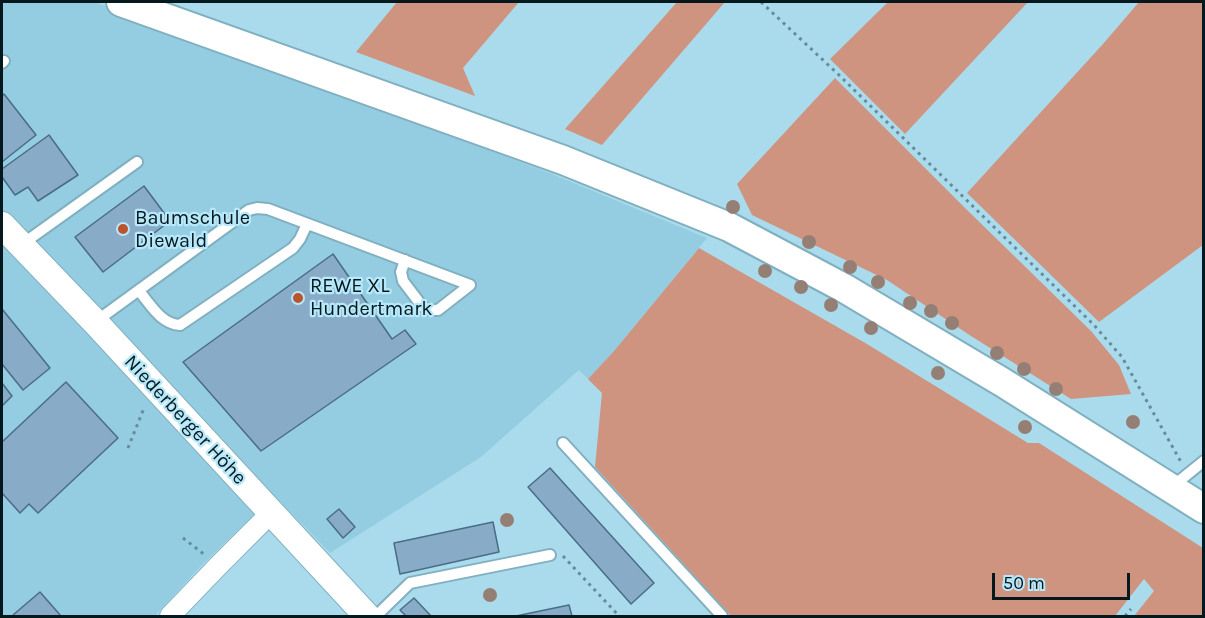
<!DOCTYPE html>
<html>
<head>
<meta charset="utf-8">
<style>
  body { margin:0 }
  #map { position:relative; width:1205px; height:618px; overflow:hidden; background:#aadbec; font-family:Karla,sans-serif }
  canvas { display:block }
  .frame { position:absolute; inset:0; border:3px solid #05181e; pointer-events:none }
  .scale { position:absolute; left:992px; top:573px; width:138px; height:27px; box-sizing:border-box; border:3px solid #05181e; border-top:0; padding-left:8px; font-size:18px; line-height:21px; white-space:nowrap; color:#05181e; -webkit-text-stroke:4px #b7e8f9; paint-order:stroke }
</style>
</head>
<body>
<div id="map">
<canvas width="1205" height="618"></canvas>
<div class="frame"></div>
<div class="scale">50 m</div>
</div>
<script>
const ctx = document.querySelector('canvas').getContext('2d');
ctx.lineJoin = 'round';
function fill(path, color) { ctx.fillStyle = color; ctx.fill(path, 'evenodd'); }
function stroke(path, color, width, dash) { ctx.strokeStyle = color; ctx.lineWidth = width; ctx.lineCap = dash ? 'butt' : 'round'; ctx.setLineDash(dash || []); ctx.stroke(path); }
function write(font, color, halo, rows, align = 'center') {
  ctx.font = font + ' Karla,sans-serif'; ctx.lineWidth = 4.5; ctx.setLineDash([]); ctx.textBaseline = 'middle'; ctx.strokeStyle = halo; ctx.fillStyle = color; for (const [text, x, y, turn = 0] of rows) {
    ctx.save(); ctx.translate(x, y); ctx.rotate((+turn || 0) * Math.PI / 180); ctx.textAlign = isNaN(turn) ? turn : align; if (halo) ctx.strokeText(text, 0, 0); ctx.fillText(text, 0, 0); ctx.restore();
  }
}
fill(new Path2D(`
  M 2,2 L 95,2 L 552,174 L 707,238 L 614,351 L 588,379 L 579,370 L 481,457 L 330,553 L 274,495 L 200,567 L 155,616 L 2,616 Z`), '#94cde1');
fill(new Path2D(`
  M 397,2 L 519,2 L 463,68 L 475,96 L 356,52 Z
  M 677,2 L 725,2 L 602,145 L 565,129 Z
  M 888,2 L 1028,2 L 905,134 L 830,59 Z
  M 1139,2 L 1203,2 L 1203,245 L 1099,322 L 967,193 L 1103,44 Z
  M 835,78 L 963,206 L 1091,331 L 1119,365 L 1131,394 L 1071,399 L 971,336 L 887,280 L 752,215 L 737,184 Z
  M 699,248 L 867,344 L 1028,443 L 1039,443 L 1203,548 L 1203,616 L 1134,616 L 1154,591 L 1144,579 L 1115,616 L 731,616 L 595,467 L 602,393 L 588,379 L 614,351 Z`), '#ce947f');
const building = new Path2D(`
  M 4,94 L 36,135 L 2,162 L 2,96 Z
  M 49,135 L 78,175 L 38,201 L 28,187 L 15,195 L 2,177 L 2,169 Z
  M 144,186 L 170,221 L 103,272 L 75,237 Z
  M 333,254 L 392,339 L 405,330 L 416,344 L 261,451 L 183,362 Z
  M 2,309 L 50,368 L 23,390 L 2,364 Z
  M 66,382 L 118,438 L 38,513 L 29,504 L 20,513 L 2,493 L 2,442 Z
  M 2,383 L 12,396 L 2,406 Z
  M 550,468 L 654,583 L 631,604 L 528,487 Z
  M 339,509 L 355,527 L 343,538 L 327,519 Z
  M 493,522 L 499,552 L 400,574 L 394,543 Z
  M 40,592 L 61,616 L 14,616 L 13,615 Z
  M 414,598 L 431,616 L 406,616 L 400,610 Z
  M 569,605 L 572,616 L 516,616 Z`);
fill(building, '#88acc7');
stroke(building, '#4a6c85', 1.5);
const service = new Path2D(`
  M 2,63 L 4,61
  M 21,245 L 137,162
  M 405,260 L 401,272 L 403,281 L 422,306 L 429,310 L 438,310 L 470,285
  M 139,291 C 151,305 161,324 180,325 L 293,248 L 300,239 L 307,224
  M 95,322 L 249,210 L 257,208 L 268,209 L 470,285
  M 563,443 L 722,616
  M 1173,486 L 1204,461
  M 376,616 L 410,583 L 550,555`);
const minor = new Path2D(`
  M 170,616 L 219,565 L 271,513`);
const tertiary = new Path2D(`
  M 2,225 L 95,322 L 367,616`);
const secondary = new Path2D(`
  M 121,2 L 563,160 L 729,227 L 844,288 L 1002,382 L 1204,509`);
stroke(service, '#80b0c0', 14);
stroke(minor, '#80b0c0', 22);
stroke(tertiary, '#80b0c0', 28);
stroke(secondary, '#80b0c0', 32);
stroke(new Path2D(`
  M 761,2 L 839,75 L 1093,324 L 1122,357 L 1181,462
  M 128,448 L 144,408
  M 183,538 L 205,555
  M 563,556 L 619,616
  M 1125,616 L 1131,609`), '#678b98', 3, [3, 4.5]);
stroke(service, '#fff', 10);
stroke(minor, '#fff', 20);
stroke(tertiary, '#fff', 26);
stroke(secondary, '#fff', 28);
ctx.fillStyle = '#957f74';
for (const [x, y] of [
  [733,207],
  [809,242],
  [850,267],
  [765,271],
  [878,282],
  [801,287],
  [910,303],
  [831,305],
  [931,311],
  [952,323],
  [871,328],
  [997,353],
  [1024,369],
  [938,373],
  [1056,389],
  [1133,422],
  [1025,427],
  [507,520],
  [490,595]
]) { ctx.beginPath(); ctx.arc(x, y, 7, 0, 2 * Math.PI); ctx.fill(); }
for (const [x, y, r, color] of [
  [123,229,6,"#bb542c"],
  [298,298,6,"#bb542c"]
]) { const dot = new Path2D(); dot.arc(x, y, r, 0, 2 * Math.PI); ctx.fillStyle = color; ctx.fill(dot); stroke(dot, '#b7e8f9', 2); }
write('20px', '#05181e', '#b7e8f9', [
  ["Baumschule",135,218],
  ["Diewald",135,241],
  ["REWE XL",310,286],
  ["Hundertmark",310,309]
], 'left');
write('20px', '#05181e', '#b7e8f9', [
  ["Niederberger Höhe",185,420,47]
]);
</script>
</body>
</html>
